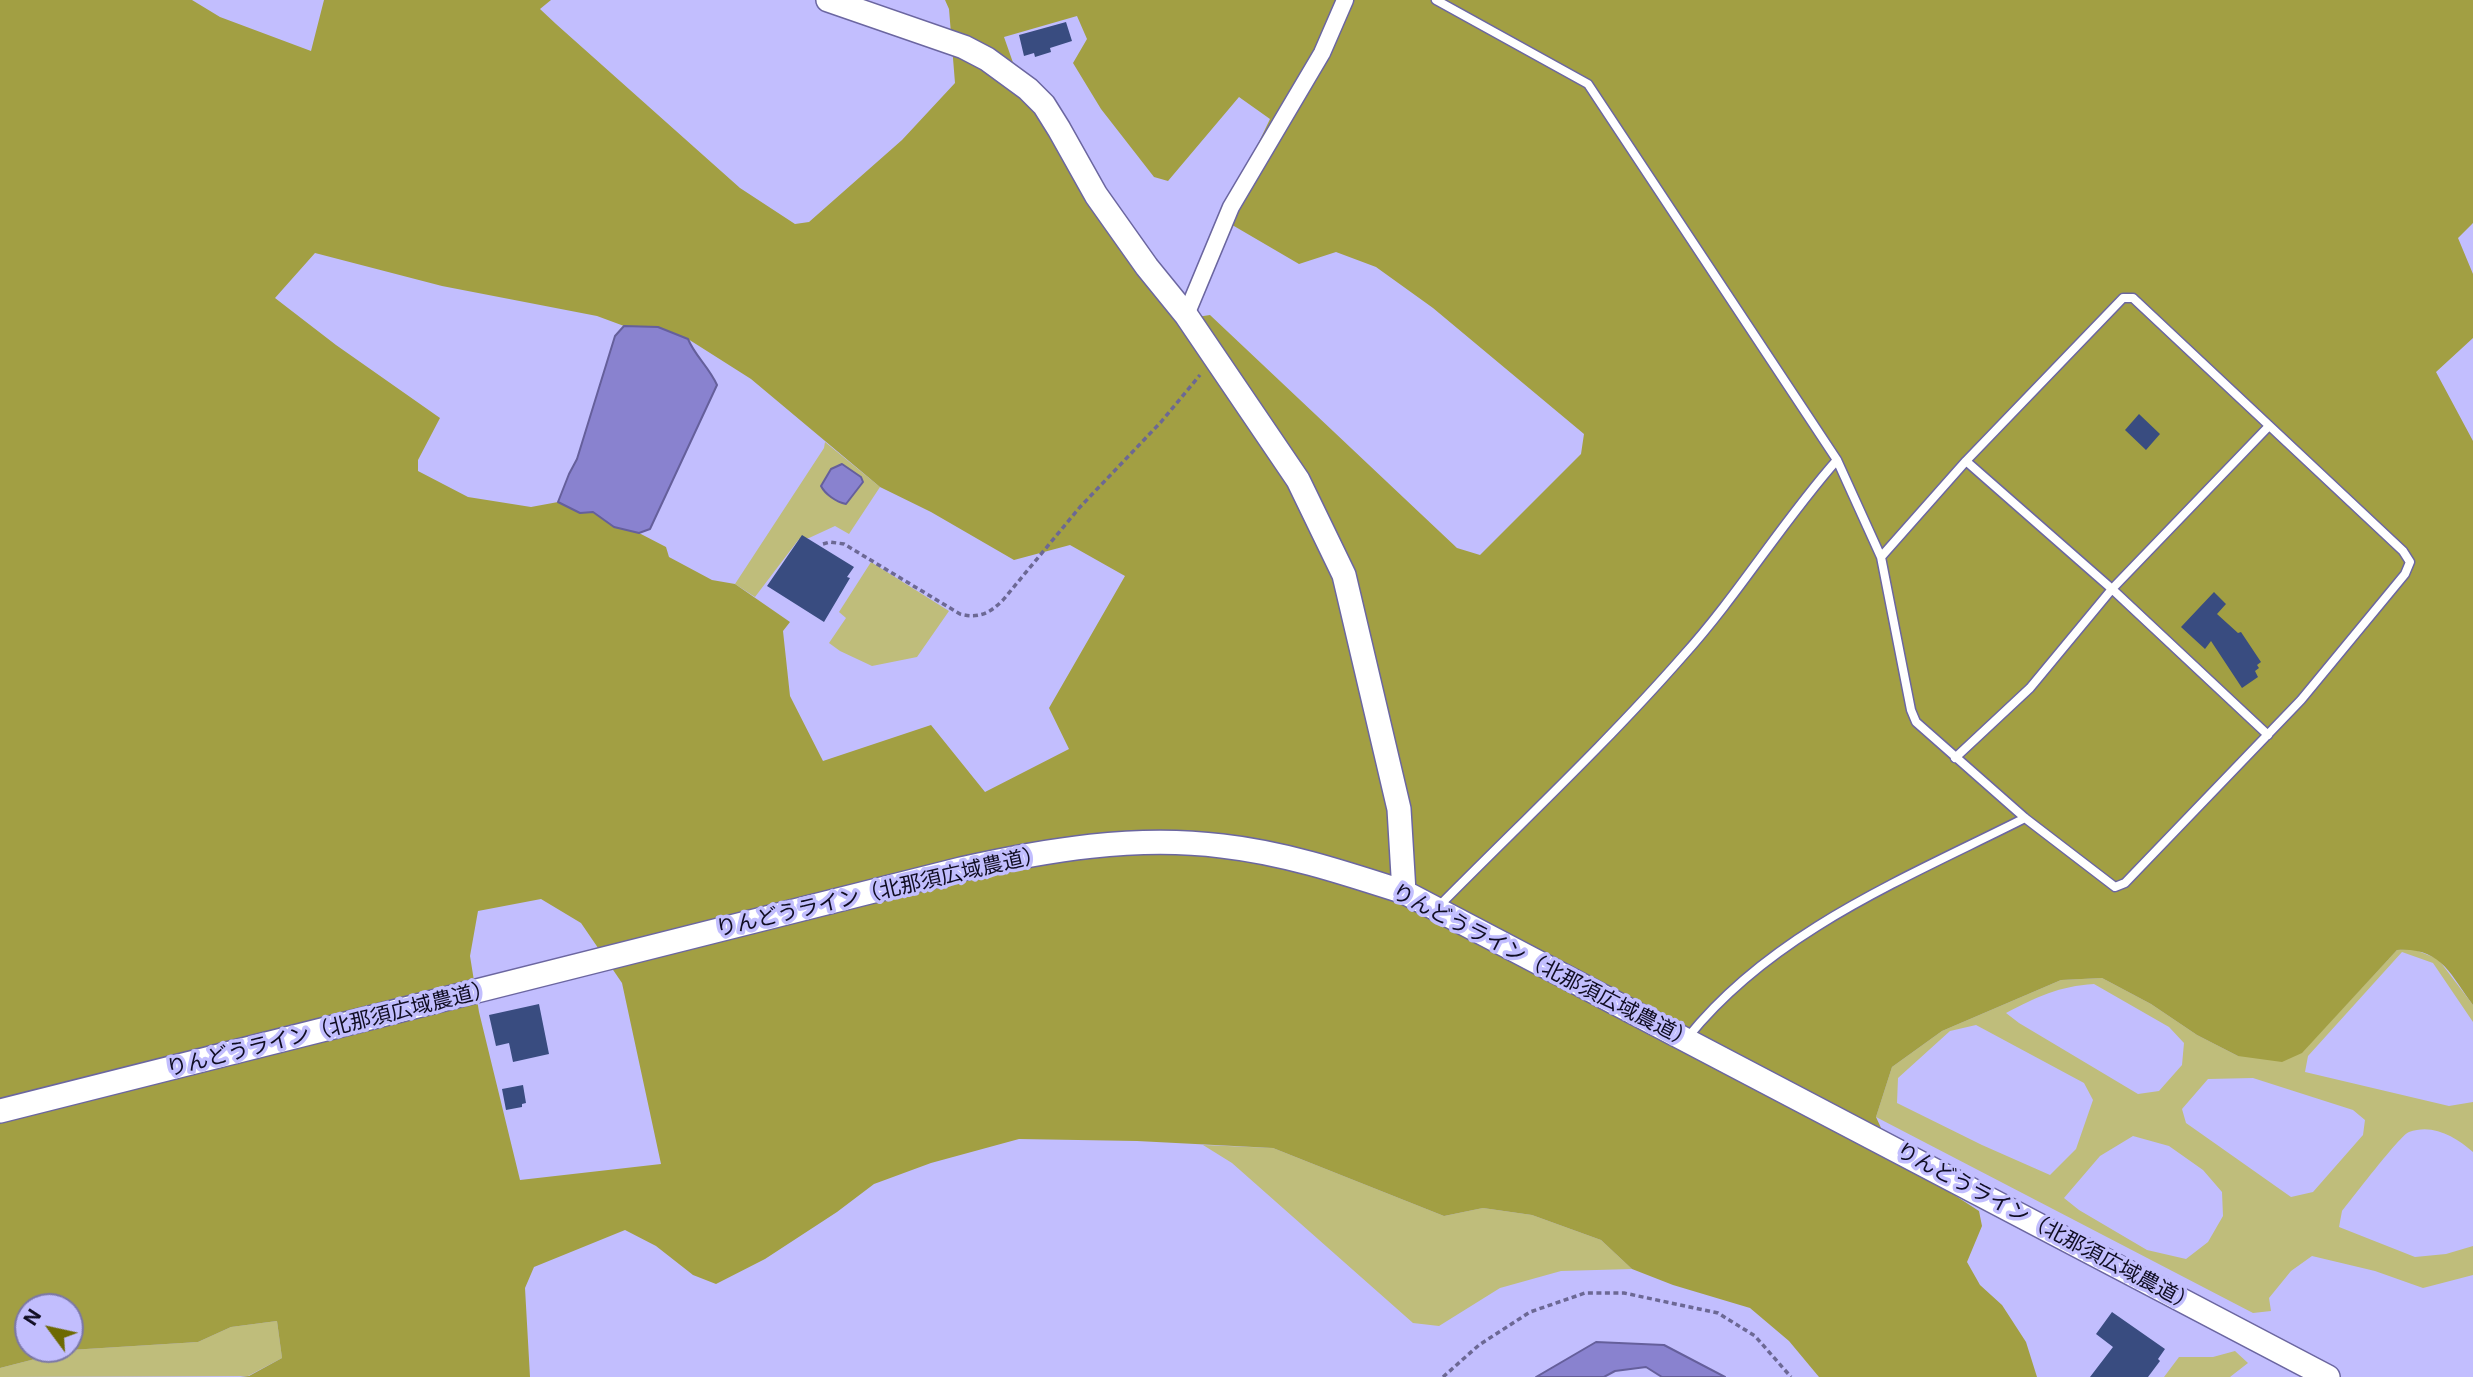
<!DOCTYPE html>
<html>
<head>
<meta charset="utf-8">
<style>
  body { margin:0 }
  #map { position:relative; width:2473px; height:1377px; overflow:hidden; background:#c2befe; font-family:Inter,sans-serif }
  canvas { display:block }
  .north { position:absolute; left:14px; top:1293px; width:70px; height:70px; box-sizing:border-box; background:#c2befe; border:2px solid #7b77a6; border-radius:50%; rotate:303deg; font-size:19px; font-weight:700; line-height:28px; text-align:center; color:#100d23 }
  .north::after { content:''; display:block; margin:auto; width:24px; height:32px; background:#6d6902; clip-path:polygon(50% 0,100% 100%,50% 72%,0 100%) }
</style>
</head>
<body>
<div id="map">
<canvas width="2473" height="1377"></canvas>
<div class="north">N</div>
</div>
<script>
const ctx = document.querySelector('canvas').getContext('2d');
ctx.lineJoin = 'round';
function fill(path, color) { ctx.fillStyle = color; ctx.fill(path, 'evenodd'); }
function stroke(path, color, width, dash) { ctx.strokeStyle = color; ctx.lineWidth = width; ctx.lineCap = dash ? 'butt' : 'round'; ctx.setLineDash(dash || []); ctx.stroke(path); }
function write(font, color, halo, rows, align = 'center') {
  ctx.font = font + ' Inter,"Noto Sans JP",sans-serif'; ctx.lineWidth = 7; ctx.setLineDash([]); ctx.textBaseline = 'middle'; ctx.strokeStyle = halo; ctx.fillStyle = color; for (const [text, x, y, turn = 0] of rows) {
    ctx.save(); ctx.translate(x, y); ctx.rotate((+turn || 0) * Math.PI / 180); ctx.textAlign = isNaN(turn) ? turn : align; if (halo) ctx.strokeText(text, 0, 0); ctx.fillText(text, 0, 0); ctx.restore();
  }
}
fill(new Path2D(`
  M 825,442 L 880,487 L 849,534 L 835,526 L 809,538 L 799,539 L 755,597 L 735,584 L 824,448 Z
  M 871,562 L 949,611 L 917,657 L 872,666 L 840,651 L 829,643 L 846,618 L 839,612 Z
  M 2413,949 L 2438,959 L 2473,1005 L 2473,1022 L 2433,963 L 2402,952 L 2308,1056 L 2305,1072 L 2449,1106 L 2473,1102 L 2473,1152 C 2456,1137 2433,1123 2409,1132 C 2400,1135 2352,1199 2342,1211 L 2339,1227 L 2415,1257 L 2446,1254 L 2473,1246 L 2473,1275 L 2423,1288 L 2375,1271 L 2312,1256 L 2291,1271 L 2269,1298 L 2271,1311 L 2253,1313 L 1876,1117 L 1892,1067 L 1942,1031 L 2061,980 L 2102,978 L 2151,1004 L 2197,1035 L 2238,1056 L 2302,1052 L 2397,950 ZM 2094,984 L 2169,1027 L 2184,1043 L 2182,1065 L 2159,1091 L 2138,1094 L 2019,1023 L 2006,1013 C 2037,997 2059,986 2094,984 ZM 1976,1025 L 2084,1083 L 2093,1100 L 2076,1149 L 2050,1175 L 1982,1145 L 1897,1103 L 1898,1078 L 1950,1031 ZM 2253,1078 L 2353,1110 L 2365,1120 L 2363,1135 L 2313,1192 L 2291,1197 L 2186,1123 L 2182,1109 L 2208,1079 ZM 2133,1136 L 2169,1146 L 2203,1170 L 2222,1192 L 2223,1216 L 2208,1242 L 2186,1259 L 2147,1250 L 2079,1210 L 2064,1198 L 2100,1156 Z
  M 1203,1145 L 1273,1148 L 1444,1216 L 1483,1208 L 1532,1215 L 1601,1240 L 1632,1269 L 1561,1271 L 1500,1288 L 1439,1326 L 1413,1323 L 1232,1163 Z
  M 277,1321 L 282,1358 L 248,1376 L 0,1377 L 0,1368 L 70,1350 L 198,1342 L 231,1327 Z
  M 2235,1351 L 2248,1363 L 2230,1377 L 2164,1377 L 2179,1357 L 2213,1357 Z`), '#bfbd7b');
fill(new Path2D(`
  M 0,0 L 192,0 L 220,17 L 311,51 L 324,0 L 551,0 L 540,9 L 556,24 L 740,188 L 795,224 L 809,222 L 902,140 L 955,83 L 949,9 L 945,0 L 2473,0 L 2473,223 L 2458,238 L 2473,274 L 2473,338 L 2436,372 L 2473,441 L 2473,1005 C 2450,974 2441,947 2397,950 L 2302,1053 L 2282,1062 L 2238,1056 L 2197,1035 L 2151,1004 L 2102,978 L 2061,980 L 1942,1031 L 1892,1067 L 1876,1117 L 1894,1156 L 1979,1211 L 1982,1226 L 1967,1262 L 1980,1285 L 2002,1305 L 2026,1342 L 2037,1377 L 1819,1377 L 1789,1341 L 1750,1308 L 1673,1285 L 1632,1269 L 1601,1240 L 1532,1215 L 1483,1208 L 1444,1216 L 1273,1148 L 1137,1141 L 1019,1139 L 931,1163 L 874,1184 L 837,1212 L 765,1259 L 716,1284 L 693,1275 L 656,1246 L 625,1230 L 534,1267 L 525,1288 L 530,1377 L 240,1377 L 249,1376 L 282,1358 L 277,1321 L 231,1327 L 198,1342 L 70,1350 L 0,1368 ZM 1077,16 L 1087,39 L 1073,63 L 1101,109 L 1154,177 L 1168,181 L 1239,97 L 1270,119 L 1222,219 L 1299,264 L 1336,252 L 1376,267 L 1433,308 L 1584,434 L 1581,454 L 1480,555 L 1457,548 L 1210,315 L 1184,319 L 1017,74 L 1004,37 ZM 315,253 L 442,286 L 597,316 L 624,326 L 658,327 L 688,339 L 751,379 L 880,487 L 931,512 L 1014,560 L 1070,545 L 1125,576 L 1049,708 L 1069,749 L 985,792 L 931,725 L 823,761 L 790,696 L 783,631 L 790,622 L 735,584 L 712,580 L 669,557 L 666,547 L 639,533 L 614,527 L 593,512 L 580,513 L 558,502 L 531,507 L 468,497 L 418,471 L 418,460 L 440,418 L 336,345 L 275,298 ZM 541,899 L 581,923 L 622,983 L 661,1164 L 520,1180 L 479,1012 L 470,956 L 478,911 ZM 28,1307 L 70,1307 L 70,1349 L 28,1349 Z`), '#a29f43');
const water = new Path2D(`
  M 624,326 L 658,327 L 688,339 C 695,356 709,367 717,385 L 650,529 L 639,533 L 614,527 L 593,512 L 580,513 L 558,502 L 569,474 L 577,459 L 615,336 Z
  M 842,464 L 861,477 L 863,482 L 846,504 C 836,502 825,494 821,486 L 831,469 Z
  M 1596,1342 L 1664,1345 L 1725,1377 L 1662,1377 L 1646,1367 L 1615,1371 L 1604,1377 L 1536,1377 Z`);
fill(water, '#8982cf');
stroke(water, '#655f9b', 2);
fill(new Path2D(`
  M 1066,22 L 1072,41 L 1050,48 L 1051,52 L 1035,57 L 1034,53 L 1024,56 L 1019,35 Z
  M 2139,414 L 2160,434 L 2146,450 L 2125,430 Z
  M 802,535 L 854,567 L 847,577 L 850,578 L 824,622 L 767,586 Z
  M 2214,592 L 2226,604 L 2217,614 L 2238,633 L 2241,632 L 2261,662 L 2257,665 L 2259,668 L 2255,671 L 2258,677 L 2242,688 L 2211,641 L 2205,649 L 2181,627 Z
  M 539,1004 L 549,1054 L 513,1062 L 509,1043 L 496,1046 L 489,1015 Z
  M 523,1085 L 526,1103 L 522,1104 L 522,1107 L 506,1110 L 502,1089 Z
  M 2112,1312 L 2165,1349 L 2158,1359 L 2160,1361 L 2148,1377 L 2090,1377 L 2113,1347 L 2096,1334 Z`), '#394c80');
const lane = new Path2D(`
  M 1436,0 L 1588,84 L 1837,460 L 1881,557 L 1911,710 L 1916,722 L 2025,818 L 2115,887 L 2125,883 L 2301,700 L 2405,574 L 2410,562 L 2403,551 L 2133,298 L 2123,298 L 1966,461 L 1881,557
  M 1966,461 L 2112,589 L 2268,735
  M 1955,758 L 2030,688 L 2112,589 L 2269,426
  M 1438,907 C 1520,824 1606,744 1683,656 C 1739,594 1782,522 1837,460
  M 1688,1037 C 1773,931 1906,878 2025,818`);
const street = new Path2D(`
  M 1186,315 L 1231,207 L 1322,53 L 1345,0`);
const secondary = new Path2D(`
  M 828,0 L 964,47 L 987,59 L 1028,89 L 1044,105 L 1059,129 L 1096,195 L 1147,267 L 1186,315 L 1298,480 L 1344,575 L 1399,809 L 1404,892
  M 0,1111 L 961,869 C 1047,850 1134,835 1222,846 C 1285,853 1345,873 1404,892 L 2328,1377`);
stroke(lane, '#6b66a0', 11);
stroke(street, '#6b66a0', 19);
stroke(secondary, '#6b66a0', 26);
stroke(new Path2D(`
  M 823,544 L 830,542 L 844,544 L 960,614 C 979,619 990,613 1003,600 L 1080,507 L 1161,422 L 1200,375
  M 1443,1377 L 1479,1345 L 1530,1312 L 1585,1293 L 1624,1293 L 1718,1313 L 1755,1336 L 1791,1377`), '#6c6894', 3.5, [5, 3.5]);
stroke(lane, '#fff', 8);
stroke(street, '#fff', 16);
stroke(secondary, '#fff', 23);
write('21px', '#100d23', '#c2befe', [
  ["りんどうライン（北那須広域農道）",880,892,-13],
  ["りんどうライン（北那須広域農道）",1543,967,27],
  ["りんどうライン（北那須広域農道）",330,1029,-14],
  ["りんどうライン（北那須広域農道）",2046,1228,28]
]);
</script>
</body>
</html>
